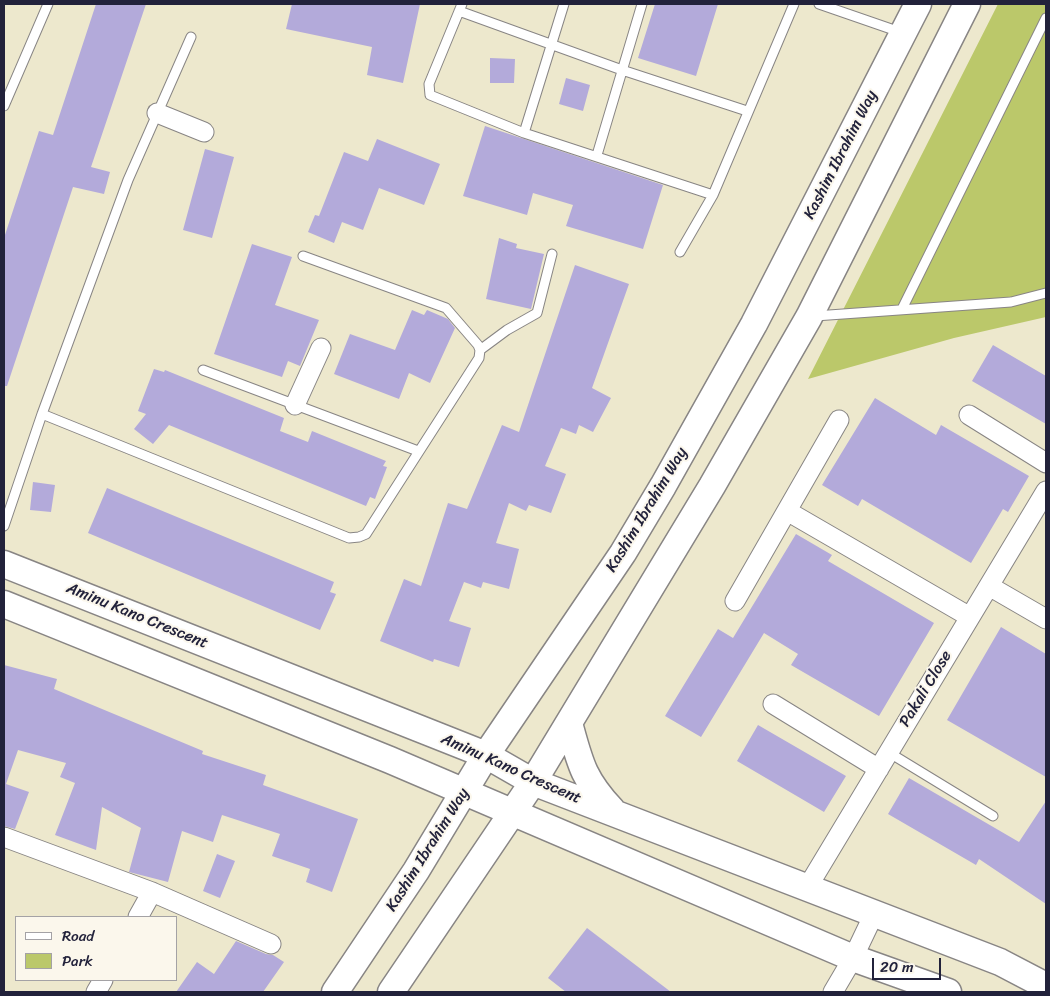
<!DOCTYPE html>
<html>
<head>
<meta charset="utf-8">
<style>
  body { margin:0 }
  #map { position:relative; width:1050px; height:996px; overflow:hidden; background:#ede8cd; font-family:Sriracha,sans-serif }
  canvas { display:block }
  .frame { position:absolute; inset:0; border:5px solid #22223b; pointer-events:none }
  .legend { position:absolute; left:15px; top:916px; width:162px; height:65px; box-sizing:border-box; background:#fbf7ec; border:1px solid #a4a2a5; margin:0; padding:6px 9px; list-style:none; font-size:15px; color:#22223b }
  .legend li { display:flex; align-items:center; gap:10px; height:25px }
  .legend b { width:25px; border:1px solid #a4a2a5 }
  .scale { position:absolute; left:872px; top:958px; width:69px; height:22px; box-sizing:border-box; border:2px solid #22223b; border-top:0; padding-left:6px; font-size:15px; line-height:18px; white-space:nowrap; color:#22223b; -webkit-text-stroke:4px #fbf7ec; paint-order:stroke }
</style>
</head>
<body>
<div id="map">
<canvas width="1050" height="996"></canvas>
<div class="frame"></div>
<ul class="legend">
<li><b style="height:6px;background:#fff"></b>Road</li>
<li><b style="height:14px;background:#bbc86a"></b>Park</li>
</ul>
<div class="scale">20 m</div>
</div>
<script>
const ctx = document.querySelector('canvas').getContext('2d');
ctx.lineJoin = 'round';
function fill(path, color) { ctx.fillStyle = color; ctx.fill(path, 'evenodd'); }
function stroke(path, color, width, dash) { ctx.strokeStyle = color; ctx.lineWidth = width; ctx.lineCap = dash ? 'butt' : 'round'; ctx.setLineDash(dash || []); ctx.stroke(path); }
function write(font, color, halo, rows, align = 'center') {
  ctx.font = font + ' Sriracha,sans-serif'; ctx.lineWidth = 4; ctx.setLineDash([]); ctx.textBaseline = 'middle'; ctx.strokeStyle = halo; ctx.fillStyle = color; for (const [text, x, y, turn = 0] of rows) {
    ctx.save(); ctx.translate(x, y); ctx.rotate((+turn || 0) * Math.PI / 180); ctx.textAlign = isNaN(turn) ? turn : align; if (halo) ctx.strokeText(text, 0, 0); ctx.fillText(text, 0, 0); ctx.restore();
  }
}
fill(new Path2D(`
  M 998,4 L 1046,4 L 1046,317 L 954,338 L 808,379 Z`), '#bbc86a');
fill(new Path2D(`
  M 96,4 L 146,4 L 91,167 L 110,172 L 104,194 L 73,187 L 7,386 L 4,386 L 4,238 L 39,131 L 53,135 Z
  M 292,4 L 420,4 L 403,83 L 367,75 L 372,47 L 286,29 Z
  M 655,4 L 718,4 L 696,76 L 638,58 Z
  M 490,58 L 515,59 L 514,83 L 490,83 Z
  M 566,78 L 590,85 L 583,111 L 559,104 Z
  M 485,126 L 663,185 L 643,249 L 566,226 L 573,205 L 533,193 L 527,215 L 463,196 Z
  M 377,139 L 440,164 L 424,205 L 379,188 L 363,230 L 342,222 L 334,243 L 308,232 L 315,215 L 319,216 L 344,152 L 368,161 Z
  M 205,149 L 234,157 L 212,238 L 183,230 Z
  M 499,238 L 517,244 L 516,248 L 544,254 L 531,309 L 486,299 Z
  M 252,244 L 292,257 L 275,305 L 319,320 L 300,366 L 288,361 L 282,377 L 214,354 Z
  M 575,265 L 629,284 L 592,388 L 611,398 L 593,432 L 579,425 L 576,434 L 561,428 L 545,466 L 566,474 L 551,513 L 529,505 L 526,511 L 509,503 L 496,543 L 519,549 L 509,589 L 483,582 L 481,588 L 464,582 L 449,621 L 471,628 L 459,667 L 434,659 L 433,662 L 380,641 L 404,579 L 421,586 L 448,503 L 467,509 L 502,425 L 519,432 Z
  M 412,310 L 424,315 L 427,310 L 448,319 L 455,328 L 430,383 L 409,373 L 399,399 L 334,374 L 350,334 L 395,350 Z
  M 993,345 L 1046,376 L 1046,424 L 972,381 Z
  M 154,369 L 164,372 L 165,370 L 284,418 L 280,431 L 308,442 L 312,431 L 386,461 L 383,466 L 387,467 L 375,499 L 370,497 L 366,506 L 169,425 L 153,444 L 134,429 L 146,414 L 138,411 Z
  M 875,398 L 936,435 L 941,425 L 1029,476 L 1008,512 L 1003,509 L 971,563 L 862,499 L 858,506 L 822,485 Z
  M 33,482 L 55,485 L 51,512 L 30,510 Z
  M 107,488 L 334,582 L 330,592 L 336,594 L 320,630 L 88,533 Z
  M 796,534 L 832,555 L 828,561 L 934,623 L 879,716 L 791,665 L 798,654 L 764,633 L 701,737 L 665,716 L 718,629 L 733,638 Z
  M 1001,627 L 1046,654 L 1046,777 L 947,720 Z
  M 4,665 L 57,679 L 54,689 L 203,751 L 202,754 L 266,775 L 263,785 L 358,819 L 332,892 L 306,882 L 310,869 L 272,856 L 280,834 L 222,815 L 213,842 L 182,831 L 168,882 L 129,872 L 141,828 L 102,807 L 96,850 L 55,835 L 75,783 L 60,777 L 66,763 L 18,750 L 6,784 L 29,792 L 15,829 L 4,826 Z
  M 758,725 L 846,776 L 824,812 L 737,761 Z
  M 909,778 L 1019,842 L 1046,801 L 1046,904 L 979,859 L 976,865 L 888,814 Z
  M 217,854 L 235,861 L 220,898 L 203,891 Z
  M 587,928 L 671,992 L 566,992 L 548,978 Z
  M 236,941 L 266,954 L 273,955 L 284,962 L 263,992 L 176,992 L 197,962 L 214,974 Z`), '#b3aada');
const lane = new Path2D(`
  M 462,4 L 429,84 L 430,95 L 524,133 L 713,195
  M 819,4 L 900,32
  M 459,11 L 622,70 L 747,111
  M 4,106 L 48,4
  M 524,133 L 564,4
  M 597,155 L 642,4
  M 680,252 L 713,195 L 794,4
  M 902,309 L 1046,18
  M 815,316 L 1011,302 L 1046,293
  M 480,350 L 507,330 L 537,313 L 552,254
  M 203,370 L 418,451
  M 42,414 L 349,538 L 359,537 L 366,534 L 479,358 L 480,350 L 478,345 L 446,308 L 303,256
  M 4,526 L 42,414 L 128,180 L 191,37
  M 888,752 L 993,816`);
const street = new Path2D(`
  M 157,113 L 204,132
  M 295,405 L 321,348
  M 969,415 L 1046,463
  M 787,511 L 970,617
  M 989,586 L 1046,619
  M 735,601 L 839,420
  M 773,704 L 879,769
  M 4,837 L 152,892 L 271,944
  M 807,888 L 1046,491
  M 138,917 L 152,892
  M 96,992 L 103,980
  M 833,992 L 853,958 L 874,914`);
const secondary = new Path2D(`
  M 4,564 L 486,755 L 533,782 L 1000,962 L 1046,986
  M 4,604 L 390,760 L 853,958 L 948,992
  M 569,723 C 580,763 583,779 612,810
  M 335,992 L 416,871 L 486,755 L 623,553 L 663,486 L 754,324 L 918,4
  M 391,992 L 533,782 L 712,486 L 809,317 L 967,4`);
stroke(lane, '#888584', 11);
stroke(street, '#888584', 21);
stroke(secondary, '#888584', 29);
stroke(lane, '#fff', 9);
stroke(street, '#fff', 19);
stroke(secondary, '#fff', 26);
write('16px', '#22223b', '#fbf7ec', [
  ["Kashim Ibrahim Way",841,155,-63],
  ["Kashim Ibrahim Way",647,510,-59],
  ["Aminu Kano Crescent",137,616,22],
  ["Pakali Close",926,689,-59],
  ["Aminu Kano Crescent",511,769,24],
  ["Kashim Ibrahim Way",428,850,-58]
]);
</script>
</body>
</html>
